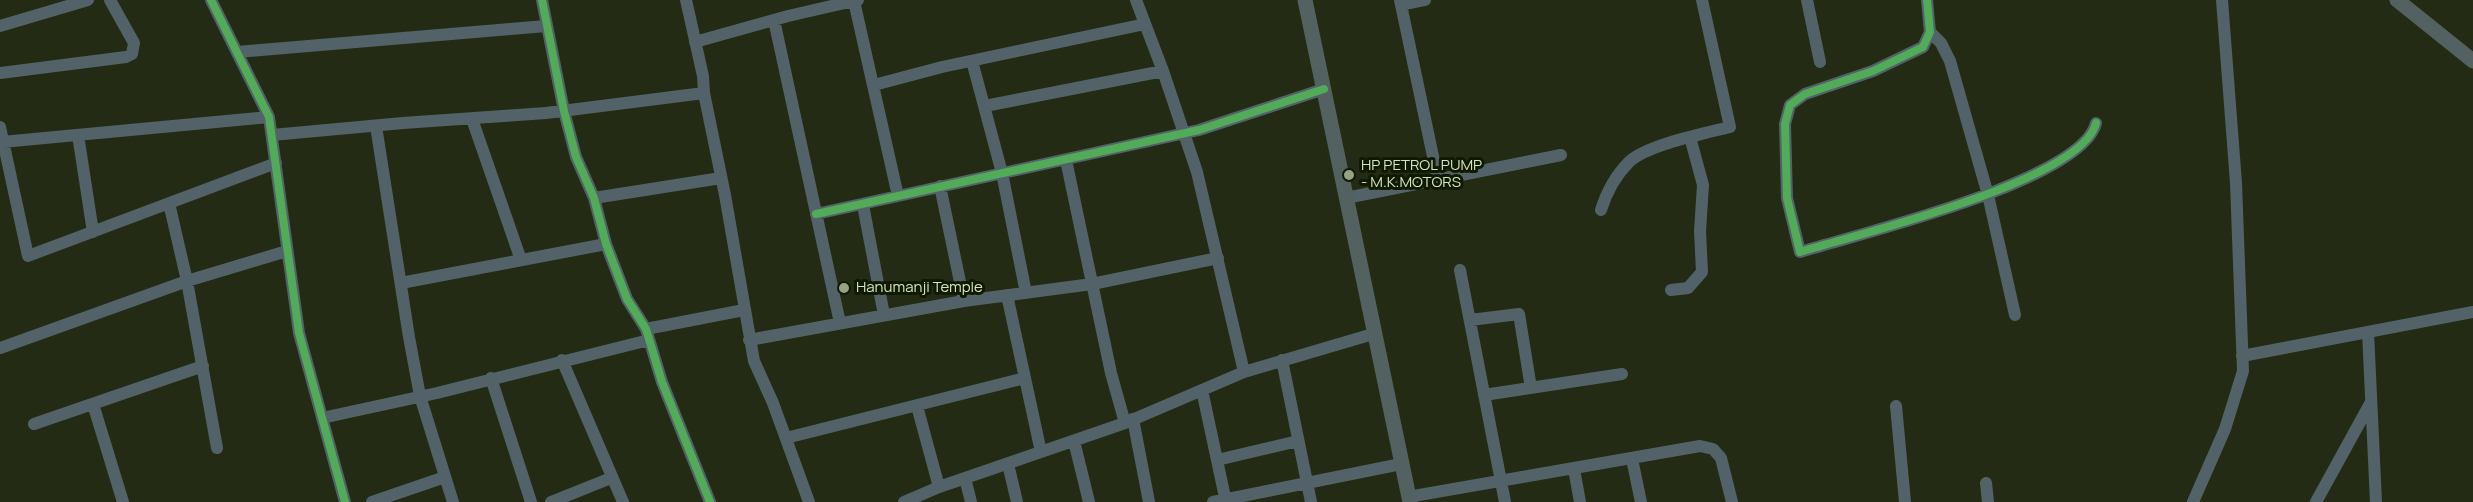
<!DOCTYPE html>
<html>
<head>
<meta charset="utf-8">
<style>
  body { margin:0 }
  canvas { display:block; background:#232b15 }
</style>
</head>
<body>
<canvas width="2473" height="502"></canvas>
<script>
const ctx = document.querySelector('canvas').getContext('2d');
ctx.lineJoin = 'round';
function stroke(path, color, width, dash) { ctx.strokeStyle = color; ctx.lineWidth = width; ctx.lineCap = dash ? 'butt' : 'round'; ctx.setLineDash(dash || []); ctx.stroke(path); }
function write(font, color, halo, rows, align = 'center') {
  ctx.font = font + ' Manrope,sans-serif'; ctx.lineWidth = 6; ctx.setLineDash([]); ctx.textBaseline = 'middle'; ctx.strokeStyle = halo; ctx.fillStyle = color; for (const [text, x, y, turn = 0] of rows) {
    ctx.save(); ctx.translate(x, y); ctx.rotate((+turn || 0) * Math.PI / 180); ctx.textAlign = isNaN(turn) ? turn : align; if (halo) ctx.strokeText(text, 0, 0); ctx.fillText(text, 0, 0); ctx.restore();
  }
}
stroke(new Path2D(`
  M 211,0 L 269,117 L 299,333 L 345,502
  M 542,0 L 564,111 L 576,157 L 594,198 L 606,244 L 627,299 L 646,329 L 662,382 L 710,502
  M 686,0 L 703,76 L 704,93 L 725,195 L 754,361 L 773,403 L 809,502
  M 1136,0 L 1163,71 L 1197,172 L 1244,372
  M 1400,0 L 1438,180
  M 1807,0 L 1820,62
  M 1927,0 L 1930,32 L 1923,47 L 1873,71 L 1805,94 L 1790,105 L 1785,124 L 1787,198 L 1800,252 C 1858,234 2082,181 2096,123
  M 854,1 L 898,196
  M 1401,5 L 1425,0
  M 774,20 L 840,323
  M 0,26 L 88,0
  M 1930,32 L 1941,43 L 1950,61 L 1988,195 L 2015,315
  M 695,42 L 788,16 L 858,0
  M 237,52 L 546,26
  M 972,61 L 1002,173 L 1026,293
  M 0,73 L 126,57 L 132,54 L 134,43 L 110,0
  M 874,85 L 942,67 L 1145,24
  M 985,106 L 1163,71
  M 472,119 L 521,260
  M 376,126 L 409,337 L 420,396 L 453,502
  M 0,127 L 28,256 L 276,163
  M 78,135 L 93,232
  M 272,135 L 403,123 L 546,113 L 704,93
  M 2,142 L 269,117
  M 1066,160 L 1111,373 L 1125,423
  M 940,186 L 964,301
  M 594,198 L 721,178
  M 1346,198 L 1561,155
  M 169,203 L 187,281 L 217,448
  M 863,205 L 884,315
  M 1601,210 C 1607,191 1615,176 1629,162 C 1646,145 1706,133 1730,127 L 1702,0
  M 816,214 L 1199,130 L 1324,89
  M 1460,270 L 1505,502
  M 401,283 L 606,244
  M 1671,290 L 1688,288 L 1702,272 L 1700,231 L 1703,185 L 1690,137
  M 1007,295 L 1041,452
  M 1470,320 L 1519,314 L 1531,388
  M 646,329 L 744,310
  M 2368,332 L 2376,502
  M 749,340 L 964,301 L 1092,284 L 1218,258
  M 0,348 L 187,281 L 287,251
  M 2242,356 L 2473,312
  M 562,360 L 623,502
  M 1282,360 L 1311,502
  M 491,378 L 531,502
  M 1202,390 L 1226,502
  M 1484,395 L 1622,374
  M 93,404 L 123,502
  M 917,406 L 939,487
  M 1896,406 L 1905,502
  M 322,418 L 437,393 L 649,340
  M 1133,419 L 1149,502
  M 34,424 L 203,366
  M 786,438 L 1025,378
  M 1074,441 L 1089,502
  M 1632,459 L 1641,502
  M 1217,460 L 1298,441
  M 1008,464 L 1017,502
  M 1574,469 L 1580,502
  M 965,478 L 971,502
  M 1986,483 L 1988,502
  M 1408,497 L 1700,446 L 1713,449 L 1721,458 L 1732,502
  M 372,502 L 445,477
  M 551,502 L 611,478
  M 904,502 L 939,487 L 1125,423 L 1244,372 L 1373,334
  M 1213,502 L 1401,464
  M 2193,502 L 2225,429 L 2243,371 L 2236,183 L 2222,0
  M 2316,502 L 2371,402`), '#526268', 12);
stroke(new Path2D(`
  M 1305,0 L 1410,502
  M 2397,0 L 2473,61`), '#536261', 15);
stroke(new Path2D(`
  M 211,0 L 269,117 L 299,333 L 345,502
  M 542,0 L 564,111 L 576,157 L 594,198 L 606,244 L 627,299 L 646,329 L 662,382 L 710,502
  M 1927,0 L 1930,32 L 1923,47 L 1873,71 L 1805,94 L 1790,105 L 1785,124 L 1787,198 L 1800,252 C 1858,234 2082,181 2096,123
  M 816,214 L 1199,130 L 1324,89`), '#51ab58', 8);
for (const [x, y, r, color] of [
  [1349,175,6,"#95a384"],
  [844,288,6,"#95a384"]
]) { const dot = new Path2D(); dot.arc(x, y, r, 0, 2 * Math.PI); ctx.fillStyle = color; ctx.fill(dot); stroke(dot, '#0f1a00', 2); }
write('15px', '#d3e4c0', '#0f1a00', [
  ["HP PETROL PUMP",1361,166],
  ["- M.K.MOTORS",1361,183],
  ["Hanumanji Temple",856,288]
], 'left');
</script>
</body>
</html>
